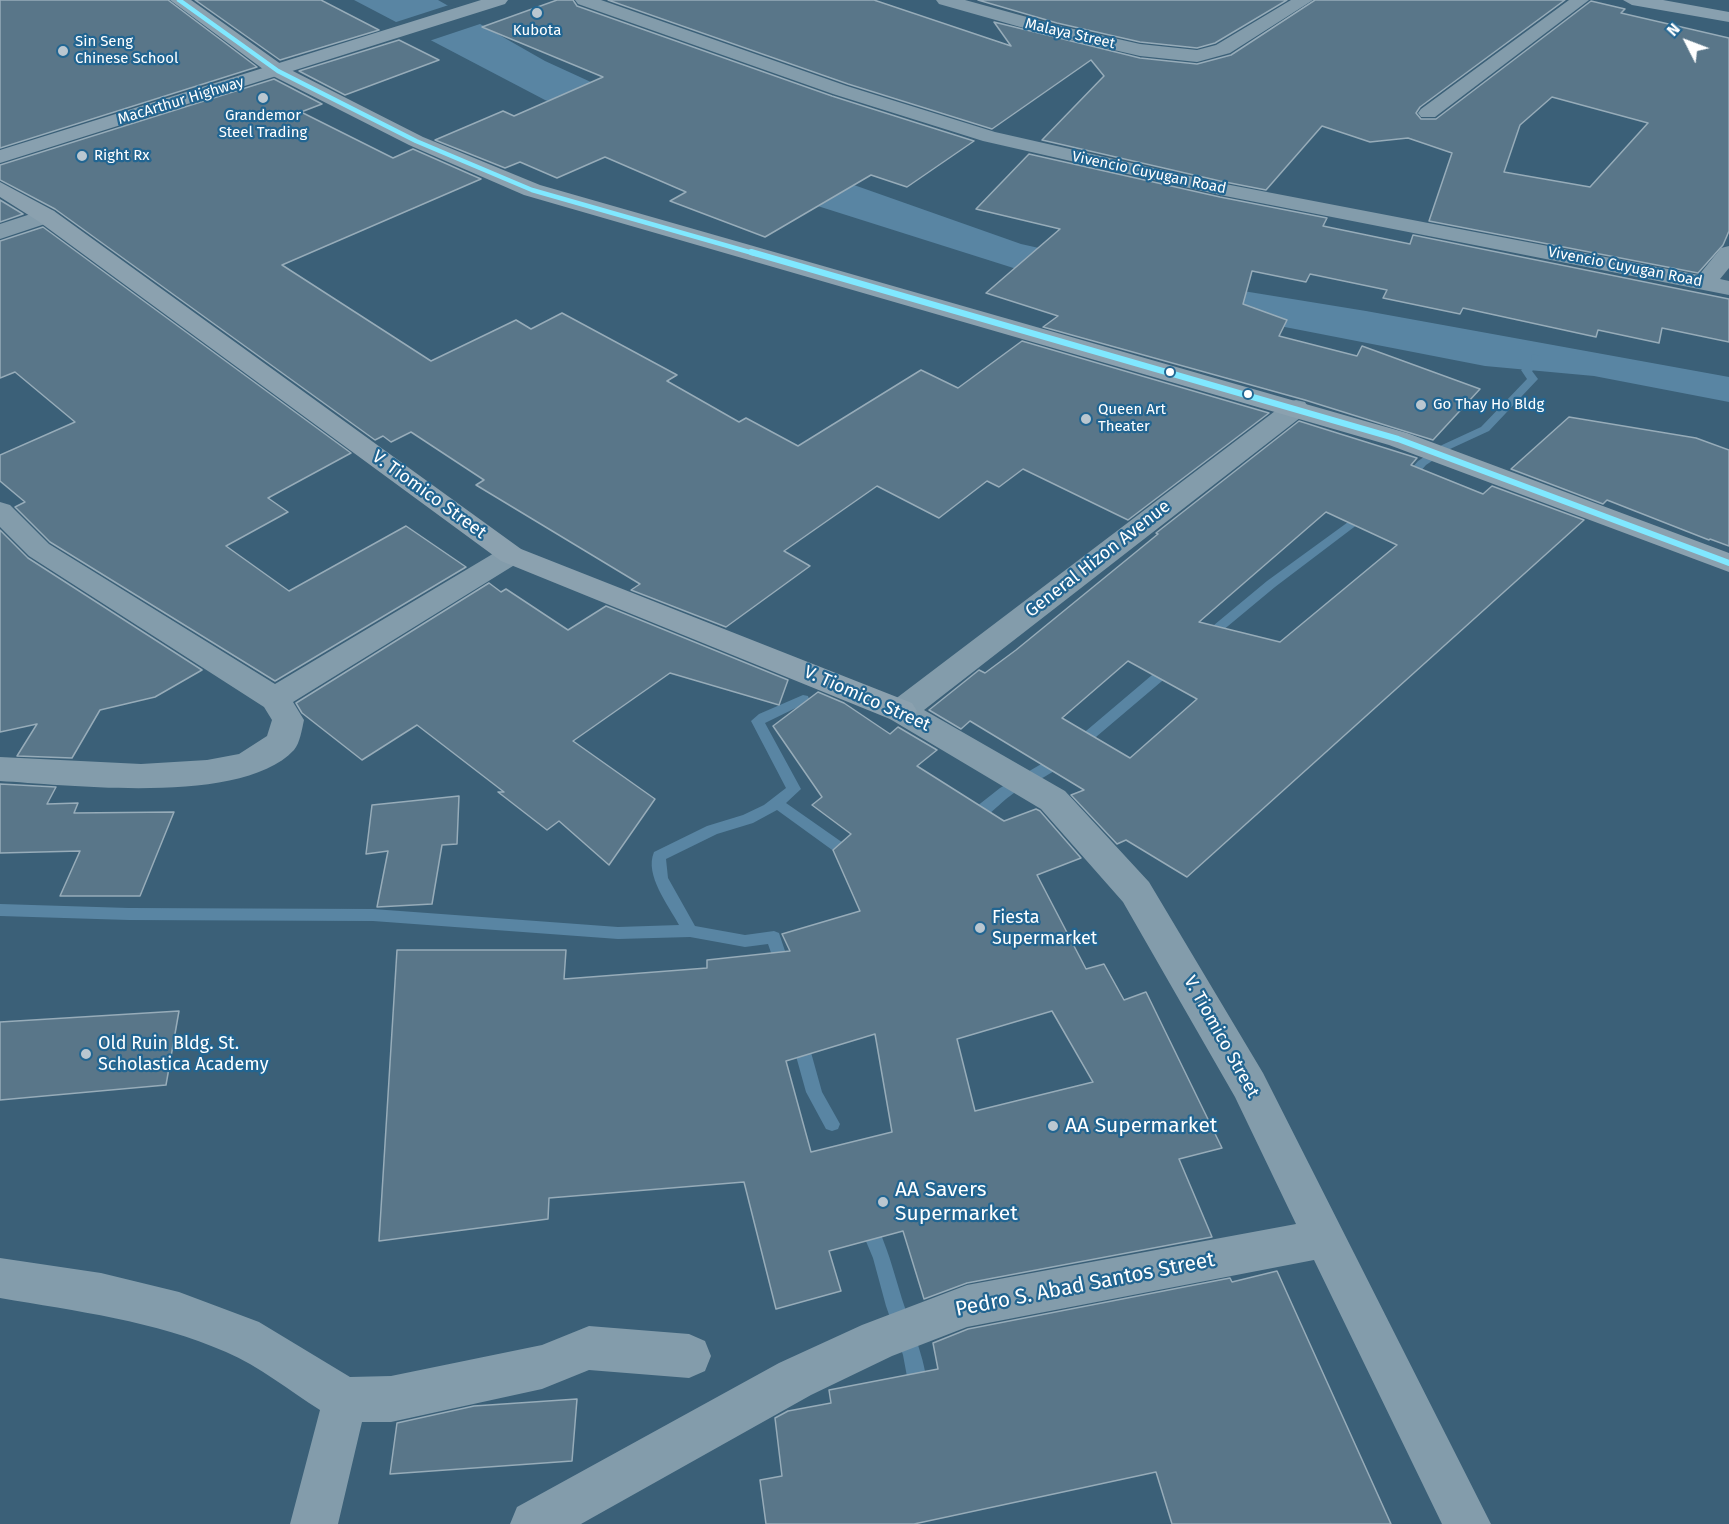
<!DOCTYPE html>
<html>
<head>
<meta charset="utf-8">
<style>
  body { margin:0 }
  #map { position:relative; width:1729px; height:1524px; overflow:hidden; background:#3b6078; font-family:"Fira Sans",sans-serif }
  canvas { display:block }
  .north { position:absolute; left:1657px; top:12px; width:60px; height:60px; -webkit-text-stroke:4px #226591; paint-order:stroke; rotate:312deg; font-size:16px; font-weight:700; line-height:24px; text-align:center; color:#fff }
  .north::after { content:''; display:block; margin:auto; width:21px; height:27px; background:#fff; clip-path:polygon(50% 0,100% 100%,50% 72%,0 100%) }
</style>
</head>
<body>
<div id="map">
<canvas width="1729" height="1524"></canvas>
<div class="north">N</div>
</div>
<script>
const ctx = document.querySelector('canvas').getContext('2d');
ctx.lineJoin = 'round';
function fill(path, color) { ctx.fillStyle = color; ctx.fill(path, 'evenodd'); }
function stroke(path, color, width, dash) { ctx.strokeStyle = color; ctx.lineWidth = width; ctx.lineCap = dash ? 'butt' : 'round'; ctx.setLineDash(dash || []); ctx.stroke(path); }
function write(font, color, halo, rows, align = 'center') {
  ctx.font = font + ' "Fira Sans",sans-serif'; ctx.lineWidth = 4.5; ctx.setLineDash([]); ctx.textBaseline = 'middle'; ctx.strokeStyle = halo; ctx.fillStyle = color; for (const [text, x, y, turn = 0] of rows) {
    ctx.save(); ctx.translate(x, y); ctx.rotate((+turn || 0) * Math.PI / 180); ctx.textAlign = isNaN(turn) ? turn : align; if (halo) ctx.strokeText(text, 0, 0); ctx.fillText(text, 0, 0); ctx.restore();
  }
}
fill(new Path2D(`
  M 354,0 L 438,0 L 545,61 L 628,99 L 735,143 L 1021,244 L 1200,284 L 1366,311 L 1729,377 L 1729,402 L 1594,376 L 1485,366 L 1064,284 L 805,202 L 545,100 Z`), '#5985a3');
fill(new Path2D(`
  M 452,4 L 486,22 L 426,42 L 390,24 Z`), '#3b6078');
fill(new Path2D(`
  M 1536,354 L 1541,357 L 1541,363 L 1532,371 L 1538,379 L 1489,431 L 1450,449 L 1426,465 L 1411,482 L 1403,482 L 1403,478 L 1418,461 L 1442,445 L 1481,427 L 1527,379 L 1521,370 L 1531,362 L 1532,355 Z
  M 1366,509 L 1370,511 L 1370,515 L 1275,587 L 1210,641 L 1202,641 L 1200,638 L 1202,635 L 1267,581 Z
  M 1170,663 L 1176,667 L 1175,670 L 1083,748 L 1073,748 L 1071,745 L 1073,742 L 1165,664 Z
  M 803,695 L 808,696 L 809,699 L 808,702 L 765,723 L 801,789 L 786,803 L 856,852 L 858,856 L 856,860 L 846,860 L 777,810 L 753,823 L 717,834 L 666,859 L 668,878 L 695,926 L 745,935 L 774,931 L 779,933 L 791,969 L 788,973 L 783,975 L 778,973 L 768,944 L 745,947 L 690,937 L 618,939 L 373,921 L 129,920 L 0,916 L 0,904 L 129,908 L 373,909 L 618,927 L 679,925 C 669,906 644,875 654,852 L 707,826 L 743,815 L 764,805 L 786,788 L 751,721 L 759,714 Z
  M 1062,752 L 1069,757 C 1057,775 1027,783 1010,796 C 998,804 982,826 967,822 L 965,818 L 967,814 L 1000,788 Z
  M 799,1031 L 805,1033 L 807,1038 L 822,1092 L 840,1124 L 838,1129 L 832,1131 L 826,1129 L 806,1092 L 791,1038 L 793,1033 Z
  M 872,1226 L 878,1228 C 890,1254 896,1281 905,1308 C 912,1329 933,1378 925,1398 L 918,1400 L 911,1398 L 903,1355 L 886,1306 L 873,1258 L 863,1234 L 866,1228 Z`), '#5985a3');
const building = new Path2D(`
  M 0,0 L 168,0 L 257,67 L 0,148 Z
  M 195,0 L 321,0 L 379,30 L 280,60 Z
  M 557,0 L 573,0 L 577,6 L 832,96 L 974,141 L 907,187 L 871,175 L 765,237 L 670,201 L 686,192 L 605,157 L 557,178 L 520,162 L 505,168 L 435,140 L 503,111 L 514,116 L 603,77 L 482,27 Z
  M 608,0 L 874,0 L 1011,46 L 994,22 L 1140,58 L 1197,64 L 1231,55 L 1315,0 L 1565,0 L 1420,107 L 1416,113 L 1421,119 L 1436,119 L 1591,1 L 1625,9 L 1621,13 L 1729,38 L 1729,231 L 1723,245 L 1698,273 L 1429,221 L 1452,153 L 1408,138 L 1370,142 L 1322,126 L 1266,190 L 1220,181 L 1042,140 L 1104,76 L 1091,60 L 992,129 L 848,84 ZM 1552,97 L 1648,123 L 1590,187 L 1504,172 L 1520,125 Z
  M 978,0 L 1287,0 L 1215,43 L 1197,48 L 1140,42 L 1057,23 Z
  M 399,40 L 439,60 L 345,95 L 299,71 Z
  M 274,79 L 322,104 L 301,112 L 393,158 L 413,149 L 481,179 L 282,265 L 431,361 L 516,320 L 531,329 L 562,313 L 677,375 L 667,381 L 739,422 L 746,418 L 798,446 L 921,370 L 958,388 L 1022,341 L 1269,413 L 1128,520 L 1023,469 L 999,487 L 987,481 L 939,518 L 877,486 L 784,551 L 810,566 L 726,627 L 631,590 L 640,584 L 476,485 L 484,480 L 411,432 L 391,442 L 383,436 L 375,440 L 55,209 L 0,180 L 0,165 Z
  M 1029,154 L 1220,197 L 1327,218 L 1323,226 L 1410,244 L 1413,235 L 1729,299 L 1729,342 L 1662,328 L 1659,343 L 1598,330 L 1596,337 L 1463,308 L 1460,314 L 1383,298 L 1387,290 L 1310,274 L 1306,282 L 1252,271 L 1243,304 L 1287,320 L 1279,336 L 1357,356 L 1362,346 L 1480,389 L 1433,440 L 1305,400 L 1043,327 L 1058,316 L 986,293 L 1060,229 L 976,209 Z
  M 0,200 L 23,214 L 0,222 Z
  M 43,227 L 351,453 L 268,498 L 288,512 L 226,546 L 289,591 L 406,526 L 466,567 L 275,681 L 50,542 L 15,507 L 25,502 L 0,481 L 0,455 L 75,422 L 15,372 L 0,378 L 0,241 Z
  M 1569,417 L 1696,438 L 1729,450 L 1729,546 L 1710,539 L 1709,540 L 1607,500 L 1603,504 L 1511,469 Z
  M 1299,421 L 1417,458 L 1411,465 L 1483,494 L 1492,486 L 1584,520 L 1187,877 L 1126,840 L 1117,844 L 1071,795 L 1084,790 L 970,721 L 961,729 L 929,710 L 979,670 L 985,673 L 1016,650 L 1158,534 L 1156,533 ZM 1326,512 L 1397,545 L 1280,642 L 1199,622 ZM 1128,661 L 1197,699 L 1130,758 L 1062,718 Z
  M 0,530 L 28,558 L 202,670 L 155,697 L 100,710 L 72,758 L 17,756 L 37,724 L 0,732 Z
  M 489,583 L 501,592 L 506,589 L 568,630 L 606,606 L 788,680 L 779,705 L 670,673 L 573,741 L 655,799 L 609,865 L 559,821 L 547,830 L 498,792 L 504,792 L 417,725 L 362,760 L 302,713 L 296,703 Z
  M 818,692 L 844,703 L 890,734 L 898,727 L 937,750 L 917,766 L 1004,821 L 1036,809 L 1040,811 L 1081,858 L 1037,875 L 1086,969 L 1104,964 L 1124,1000 L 1146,992 L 1222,1148 L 1179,1159 L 1212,1237 L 967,1283 L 924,1299 L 903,1231 L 829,1251 L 841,1291 L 776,1309 L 744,1182 L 549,1198 L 548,1219 L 379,1241 L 397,950 L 566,950 L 564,979 L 707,968 L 707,960 L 790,951 L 782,934 L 860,911 L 833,850 L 851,834 L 812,805 L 822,797 L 773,726 ZM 1052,1011 L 1093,1082 L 975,1111 L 957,1039 ZM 875,1034 L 892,1132 L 811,1152 L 786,1061 Z
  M 0,784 L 56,787 L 47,804 L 78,803 L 74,813 L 174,812 L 140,896 L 60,896 L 80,851 L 0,853 Z
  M 459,796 L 457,844 L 442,845 L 432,904 L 377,907 L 388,851 L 366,854 L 372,805 Z
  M 179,1011 L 166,1085 L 0,1100 L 0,1022 Z
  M 1277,1271 L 1391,1524 L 1172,1524 L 1156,1472 L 914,1524 L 766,1524 L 760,1480 L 782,1476 L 775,1418 L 788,1411 L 831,1403 L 829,1390 L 938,1369 L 933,1343 L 968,1329 L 1230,1278 L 1232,1282 Z
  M 577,1399 L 572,1461 L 390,1474 L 397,1423 L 474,1406 Z`);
fill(building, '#597689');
stroke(building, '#97acb9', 1.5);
fill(new Path2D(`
  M 575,0 L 601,0 L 847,86 L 995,132 L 1220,183 L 1699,275 L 1721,248 L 1729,246 L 1729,268 L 1720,279 L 1729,281 L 1729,295 L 1220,195 L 983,141 L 833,94 L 578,4 Z
  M 936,0 L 965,0 L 1056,25 L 1140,44 L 1197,50 L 1216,45 L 1291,0 L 1313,0 L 1230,53 L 1197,62 L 1140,56 L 1045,34 L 939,4 Z
  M 1569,0 L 1589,0 L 1435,117 L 1421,117 L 1418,113 L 1421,109 Z
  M 46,209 L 54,211 L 57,216 L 54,221 L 0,239 L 0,224 Z
  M 1296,400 L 1305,402 L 1309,408 L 1305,414 L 924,710 L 1065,791 L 1149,882 L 1263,1073 L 1491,1524 L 1442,1524 L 1314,1260 L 967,1327 L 892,1356 L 811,1395 L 581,1524 L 510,1524 L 517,1507 L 779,1363 L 862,1325 L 967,1285 L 1296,1224 L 1235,1097 L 1123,902 L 1041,809 L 890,719 L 885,711 L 890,703 L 1287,402 Z
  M 0,502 L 10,505 L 49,544 L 275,684 L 501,549 L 511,546 L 521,549 L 525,555 L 521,561 L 293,702 L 304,720 C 302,729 300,743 294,750 C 242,806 71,785 0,781 L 0,757 L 141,764 L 207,760 L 239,754 L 267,736 L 272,720 L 264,707 L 29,556 L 0,527 Z
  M 0,1258 L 101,1273 L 179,1292 L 259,1322 L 350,1377 L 391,1376 L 542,1345 L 589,1326 L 689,1334 L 705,1341 L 711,1356 L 705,1371 L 689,1378 L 589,1370 L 542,1389 L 391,1422 L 362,1422 L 338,1524 L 290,1524 L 320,1410 C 290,1391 259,1366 226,1352 C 155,1321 76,1311 0,1298 Z`), '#839cab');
fill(new Path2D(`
  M 170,0 L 191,0 L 285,67 L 423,137 L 540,185 L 1407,433 L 1729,553 L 1729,572 L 1389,445 L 524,195 L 409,145 L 271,75 Z
  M 0,182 L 54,211 L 521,549 L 912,703 L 917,711 L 912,719 L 901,722 L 890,719 L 501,561 L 38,221 L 0,197 Z`), '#8ba1af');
fill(new Path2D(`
  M 481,0 L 508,0 L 505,4 L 0,163 L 0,150 Z
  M 1623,0 L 1663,0 L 1729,12 L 1729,22 L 1632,5 Z`), '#88a0af');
stroke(new Path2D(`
  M 179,0 L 278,71 L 416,141 L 532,190 L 756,254`), '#80e8ff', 4.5);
stroke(new Path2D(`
  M 751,252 L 1398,439 L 1729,563`), '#80e8ff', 6);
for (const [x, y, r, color] of [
  [537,13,6,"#bac7d0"],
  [63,51,6,"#bac7d0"],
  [263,98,6,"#bac7d0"],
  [82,156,6,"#bac7d0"],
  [1170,372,5,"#fff"],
  [1248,394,5,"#fff"],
  [1421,405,6,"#bac7d0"],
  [1086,419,6,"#bac7d0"],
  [980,928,6,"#bac7d0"],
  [86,1054,6,"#bac7d0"],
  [1053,1126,6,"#bac7d0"],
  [883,1202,6,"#bac7d0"]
]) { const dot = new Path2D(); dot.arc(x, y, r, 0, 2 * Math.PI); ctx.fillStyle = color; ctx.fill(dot); stroke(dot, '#226591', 2); }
write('15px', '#fff', '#226591', [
  ["Kubota",537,31,"center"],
  ["Sin Seng",75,42],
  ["Chinese School",75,59],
  ["Grandemor",263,116,"center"],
  ["Steel Trading",263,133,"center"],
  ["Right Rx",94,156],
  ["Go Thay Ho Bldg",1433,405],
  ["Queen Art",1098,410],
  ["Theater",1098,427]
], 'left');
write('15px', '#fff', '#226591', [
  ["Malaya Street",1070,34,13],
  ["MacArthur Highway",181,101,-17],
  ["Vivencio Cuyugan Road",1149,173,12],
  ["Vivencio Cuyugan Road",1625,267,11]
]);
write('18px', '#fff', '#226591', [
  ["V. Tiomico Street",429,495,36],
  ["General Hizon Avenue",1098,559,-38],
  ["V. Tiomico Street",867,699,24],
  ["V. Tiomico Street",1221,1037,61]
]);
write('18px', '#fff', '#226591', [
  ["Fiesta",992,918],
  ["Supermarket",992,939],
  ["Old Ruin Bldg. St.",98,1044],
  ["Scholastica Academy",98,1065]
], 'left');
write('21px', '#fff', '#226591', [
  ["AA Supermarket",1065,1126],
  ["AA Savers",895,1190],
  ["Supermarket",895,1214]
], 'left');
write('21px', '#fff', '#226591', [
  ["Pedro S. Abad Santos Street",1085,1285,-11]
]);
</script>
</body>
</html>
